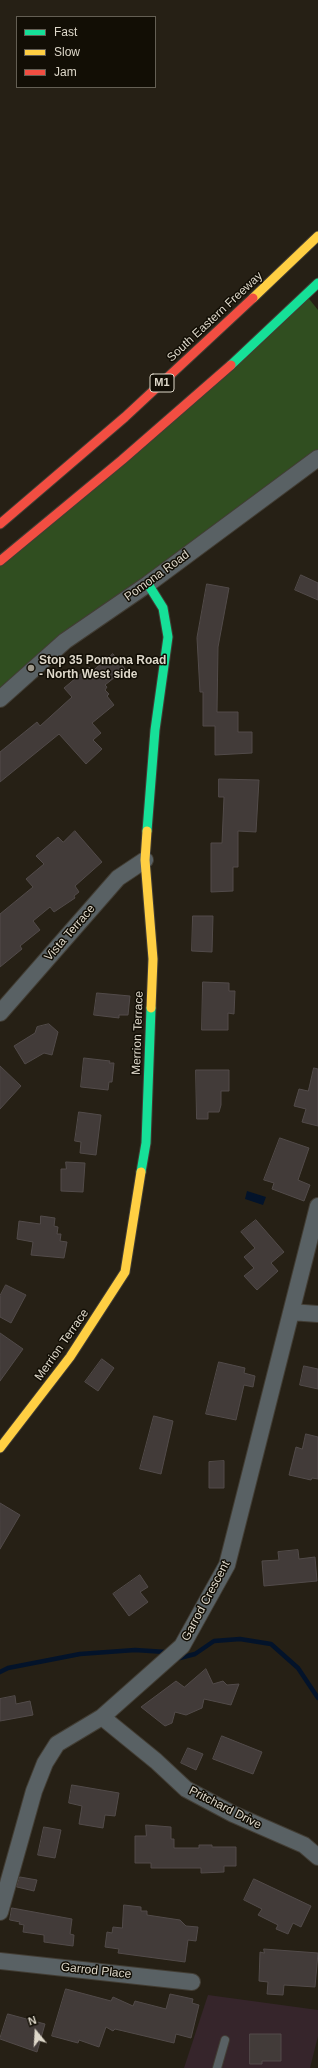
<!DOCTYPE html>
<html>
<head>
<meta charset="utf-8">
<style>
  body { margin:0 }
  #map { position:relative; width:318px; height:2068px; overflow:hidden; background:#262015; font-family:Arial,sans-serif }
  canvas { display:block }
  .legend { position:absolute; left:16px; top:16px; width:140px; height:72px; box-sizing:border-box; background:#120e05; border:1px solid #645f54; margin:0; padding:5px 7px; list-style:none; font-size:12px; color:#ded8ca }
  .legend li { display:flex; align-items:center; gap:8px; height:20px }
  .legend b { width:20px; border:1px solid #645f54 }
  .north { position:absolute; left:16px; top:2012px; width:40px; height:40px; -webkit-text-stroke:3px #120e05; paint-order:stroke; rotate:342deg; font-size:11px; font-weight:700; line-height:16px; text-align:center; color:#ded8ca }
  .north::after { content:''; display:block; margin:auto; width:14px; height:18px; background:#ded8ca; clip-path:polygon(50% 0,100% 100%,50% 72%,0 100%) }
</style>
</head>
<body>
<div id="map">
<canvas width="318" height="2068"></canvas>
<ul class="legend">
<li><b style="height:5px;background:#16e098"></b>Fast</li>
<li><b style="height:5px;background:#ffcf43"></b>Slow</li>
<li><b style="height:5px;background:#f24e42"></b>Jam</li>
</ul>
<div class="north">N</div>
</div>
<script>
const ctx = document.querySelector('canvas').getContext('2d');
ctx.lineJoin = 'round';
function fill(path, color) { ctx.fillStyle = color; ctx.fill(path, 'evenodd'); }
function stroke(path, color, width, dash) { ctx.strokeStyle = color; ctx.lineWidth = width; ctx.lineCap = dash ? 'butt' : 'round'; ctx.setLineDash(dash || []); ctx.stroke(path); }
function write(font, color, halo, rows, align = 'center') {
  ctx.font = font + ' Arial,sans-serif'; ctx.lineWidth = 3; ctx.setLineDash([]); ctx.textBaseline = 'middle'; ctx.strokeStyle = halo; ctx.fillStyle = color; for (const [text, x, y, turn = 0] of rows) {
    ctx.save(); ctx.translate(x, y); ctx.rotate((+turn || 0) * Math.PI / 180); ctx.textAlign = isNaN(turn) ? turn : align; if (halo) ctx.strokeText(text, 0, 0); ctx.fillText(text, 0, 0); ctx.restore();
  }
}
fill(new Path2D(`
  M 208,1995 L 318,2010 L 318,2036 L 310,2068 L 184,2068 Z`), '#36252b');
fill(new Path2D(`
  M 306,295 L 318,310 L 318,457 L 0,699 L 0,561 Z`), '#304e20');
fill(new Path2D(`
  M 247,1191 L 266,1197 L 263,1205 L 245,1199 Z`), '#03132a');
stroke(new Path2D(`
  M 176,1659 L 195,1654 L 214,1641 L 240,1639 L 271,1644 L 298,1668 L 318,1698
  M 0,1672 L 8,1668 L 80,1654 L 135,1650 L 166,1652`), '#03132a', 4.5);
const building = new Path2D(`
  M 301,575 L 318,583 L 318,600 L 295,590 Z
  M 207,584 L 229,588 L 218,647 L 217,712 L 238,712 L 238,732 L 252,732 L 252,753 L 215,755 L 215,726 L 203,726 L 203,692 L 200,692 L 197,638 Z
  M 113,654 L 125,669 L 105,685 L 107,687 L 105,690 L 109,694 L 107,696 L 114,705 L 92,723 L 101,733 L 93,740 L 102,749 L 86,764 L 59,734 L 0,782 L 0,752 L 37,722 L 40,726 L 72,697 L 64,688 L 89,667 L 92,671 Z
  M 219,779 L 259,780 L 256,832 L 238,831 L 238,867 L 233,867 L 233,891 L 211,892 L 211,843 L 222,843 L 224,797 L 219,797 Z
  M 75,831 L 102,862 L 75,886 L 79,892 L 74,896 L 75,898 L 54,912 L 50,907 L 33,921 L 40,930 L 20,946 L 22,949 L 0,967 L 0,914 L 33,887 L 26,879 L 44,864 L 36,856 L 58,837 L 63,842 Z
  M 193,916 L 213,916 L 212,952 L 192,951 Z
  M 203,982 L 229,983 L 229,991 L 235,991 L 234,1014 L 228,1013 L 228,1030 L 202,1030 Z
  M 97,993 L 130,996 L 128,1015 L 119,1015 L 119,1018 L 94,1015 Z
  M 49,1024 L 58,1032 L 52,1055 L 44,1053 L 25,1064 L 14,1046 L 35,1033 L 37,1027 Z
  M 84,1058 L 110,1061 L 109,1063 L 114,1063 L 112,1082 L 109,1082 L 108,1090 L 81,1087 Z
  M 0,1066 L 21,1086 L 0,1109 Z
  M 314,1068 L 318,1069 L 318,1126 L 302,1122 L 306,1109 L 294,1106 L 299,1089 L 308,1091 Z
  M 196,1070 L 229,1070 L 229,1091 L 221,1091 L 221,1105 L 219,1112 L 208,1112 L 208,1119 L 197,1119 Z
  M 79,1112 L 101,1115 L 96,1155 L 80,1153 L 81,1142 L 75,1141 Z
  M 280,1138 L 309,1148 L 298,1180 L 310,1185 L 304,1201 L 272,1189 L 274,1183 L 264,1180 Z
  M 66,1162 L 85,1163 L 83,1192 L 61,1191 L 61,1169 L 66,1169 Z
  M 41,1216 L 55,1218 L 54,1226 L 58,1227 L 57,1234 L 61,1234 L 60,1241 L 67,1242 L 64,1258 L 31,1255 L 33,1242 L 17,1239 L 19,1221 L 40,1224 Z
  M 256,1220 L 284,1252 L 271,1263 L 278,1271 L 257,1290 L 244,1276 L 254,1268 L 244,1257 L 255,1248 L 241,1232 Z
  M 6,1285 L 26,1295 L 11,1323 L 0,1317 L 0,1296 Z
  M 0,1333 L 23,1349 L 0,1381 Z
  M 102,1359 L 114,1368 L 98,1391 L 85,1382 Z
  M 219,1362 L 245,1368 L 244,1373 L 255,1376 L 253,1387 L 244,1385 L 236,1420 L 206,1414 Z
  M 304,1366 L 318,1369 L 318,1389 L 300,1385 Z
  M 154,1416 L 173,1421 L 161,1474 L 140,1469 Z
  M 306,1434 L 318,1437 L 318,1479 L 312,1478 L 311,1480 L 289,1475 L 296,1447 L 302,1449 Z
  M 224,1461 L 224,1488 L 209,1488 L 209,1462 Z
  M 0,1503 L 20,1515 L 0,1549 Z
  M 298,1550 L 299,1559 L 315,1557 L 317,1581 L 264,1586 L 262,1561 L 279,1560 L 278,1552 Z
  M 140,1575 L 148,1587 L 140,1592 L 148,1602 L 129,1616 L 113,1594 Z
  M 206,1669 L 213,1684 L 223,1681 L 227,1685 L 239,1684 L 231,1705 L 204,1699 L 202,1708 L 186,1715 L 175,1712 L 172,1723 L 165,1726 L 141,1707 L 176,1681 L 184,1687 Z
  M 15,1696 L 16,1704 L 30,1701 L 33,1715 L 0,1721 L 0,1699 Z
  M 222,1736 L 262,1752 L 253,1774 L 213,1759 Z
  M 188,1748 L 203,1754 L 196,1770 L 181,1763 Z
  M 72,1785 L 119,1793 L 115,1816 L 105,1815 L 103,1828 L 79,1824 L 82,1806 L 69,1803 Z
  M 146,1825 L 171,1827 L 171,1839 L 174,1839 L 174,1848 L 199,1848 L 199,1845 L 212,1845 L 212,1847 L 236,1847 L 236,1866 L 224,1866 L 224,1872 L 201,1873 L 201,1868 L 151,1868 L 151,1863 L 135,1863 L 135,1836 L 146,1836 Z
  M 44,1827 L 61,1830 L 55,1858 L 38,1855 Z
  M 20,1877 L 37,1880 L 34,1891 L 17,1887 Z
  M 254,1879 L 311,1906 L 301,1927 L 293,1923 L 288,1934 L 276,1929 L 278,1925 L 258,1915 L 262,1909 L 244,1900 Z
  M 124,1905 L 141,1907 L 141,1911 L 147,1911 L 147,1915 L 180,1920 L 186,1926 L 198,1927 L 196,1941 L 188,1940 L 185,1962 L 118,1953 L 119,1949 L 105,1947 L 107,1932 L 112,1933 L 113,1927 L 122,1928 Z
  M 12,1908 L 72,1919 L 70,1934 L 74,1935 L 73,1946 L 44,1942 L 44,1935 L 23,1932 L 24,1925 L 19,1924 L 20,1922 L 10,1920 Z
  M 264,1949 L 318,1953 L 315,1987 L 284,1985 L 283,1995 L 267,1994 L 268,1982 L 259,1981 L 260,1952 L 264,1953 Z
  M 66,1989 L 111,2001 L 113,1997 L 133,2006 L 135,2001 L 166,2009 L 170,1994 L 193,1999 L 192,2003 L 199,2005 L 191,2038 L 176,2034 L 174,2043 L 115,2029 L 113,2031 L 106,2027 L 99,2047 L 79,2040 L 78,2043 L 52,2036 Z
  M 8,2014 L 45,2024 L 37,2052 L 0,2039 Z
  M 250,2034 L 281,2034 L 281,2061 L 262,2061 L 262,2064 L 250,2064 Z`);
fill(building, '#423b39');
stroke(building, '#524b4a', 1);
const lane = new Path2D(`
  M 217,2068 L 225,2040`);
const street = new Path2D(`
  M 0,699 L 65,641 L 148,584 L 318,458
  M 0,1013 L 118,878 L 145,860
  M 291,1312 L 318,1314
  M 102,1717 L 156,1761 L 186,1789 L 233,1814 L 304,1845 L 318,1857
  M 0,1912 L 34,1791 L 45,1763 L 57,1744 L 102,1717 L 182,1646 L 227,1565 L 318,1206
  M 0,1961 L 192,1982`);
const fast = new Path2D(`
  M 231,365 L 318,283
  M 147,831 L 155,730 L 168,637 L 163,608 L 148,584
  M 141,1172 L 146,1143 L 151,1008`);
const slow = new Path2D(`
  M 253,298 L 318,236
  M 147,831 L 145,860 L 153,959 L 151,1008
  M 0,1448 L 70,1357 L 125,1272 L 141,1172`);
const jam = new Path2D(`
  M 0,524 L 125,417 L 253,298
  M 0,561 L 122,460 L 231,365`);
stroke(lane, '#423d34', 10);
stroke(street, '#423d34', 18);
stroke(fast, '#423d34', 11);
stroke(slow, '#423d34', 11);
stroke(jam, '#423d34', 11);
stroke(lane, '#596164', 8);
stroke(street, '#596164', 16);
stroke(fast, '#16e098', 9);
stroke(slow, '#ffcf43', 9);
stroke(jam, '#f24e42', 9);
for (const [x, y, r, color] of [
  [31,668,4,"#9e988b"]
]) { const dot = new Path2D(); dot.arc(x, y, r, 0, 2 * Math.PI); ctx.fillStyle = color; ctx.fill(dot); stroke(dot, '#120e05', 1.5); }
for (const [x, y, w] of [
  [162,383,24]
]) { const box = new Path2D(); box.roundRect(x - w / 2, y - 9, w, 18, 3); ctx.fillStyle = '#120e05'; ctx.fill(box); stroke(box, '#ded8ca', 1); }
write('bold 11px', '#ded8ca', null, [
  ["M1",162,383]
]);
write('12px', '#ded8ca', '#120e05', [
  ["South Eastern Freeway",215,317,-43],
  ["Pomona Road",157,576,-36],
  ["Vista Terrace",70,933,-49],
  ["Merrion Terrace",138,1033,-88],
  ["Merrion Terrace",62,1345,-55],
  ["Garrod Crescent",206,1601,-62],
  ["Pritchard Drive",225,1808,27],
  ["Garrod Place",96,1971,6]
]);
write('bold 12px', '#ded8ca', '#120e05', [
  ["Stop 35 Pomona Road",39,661],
  ["- North West side",39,675]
], 'left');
</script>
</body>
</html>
